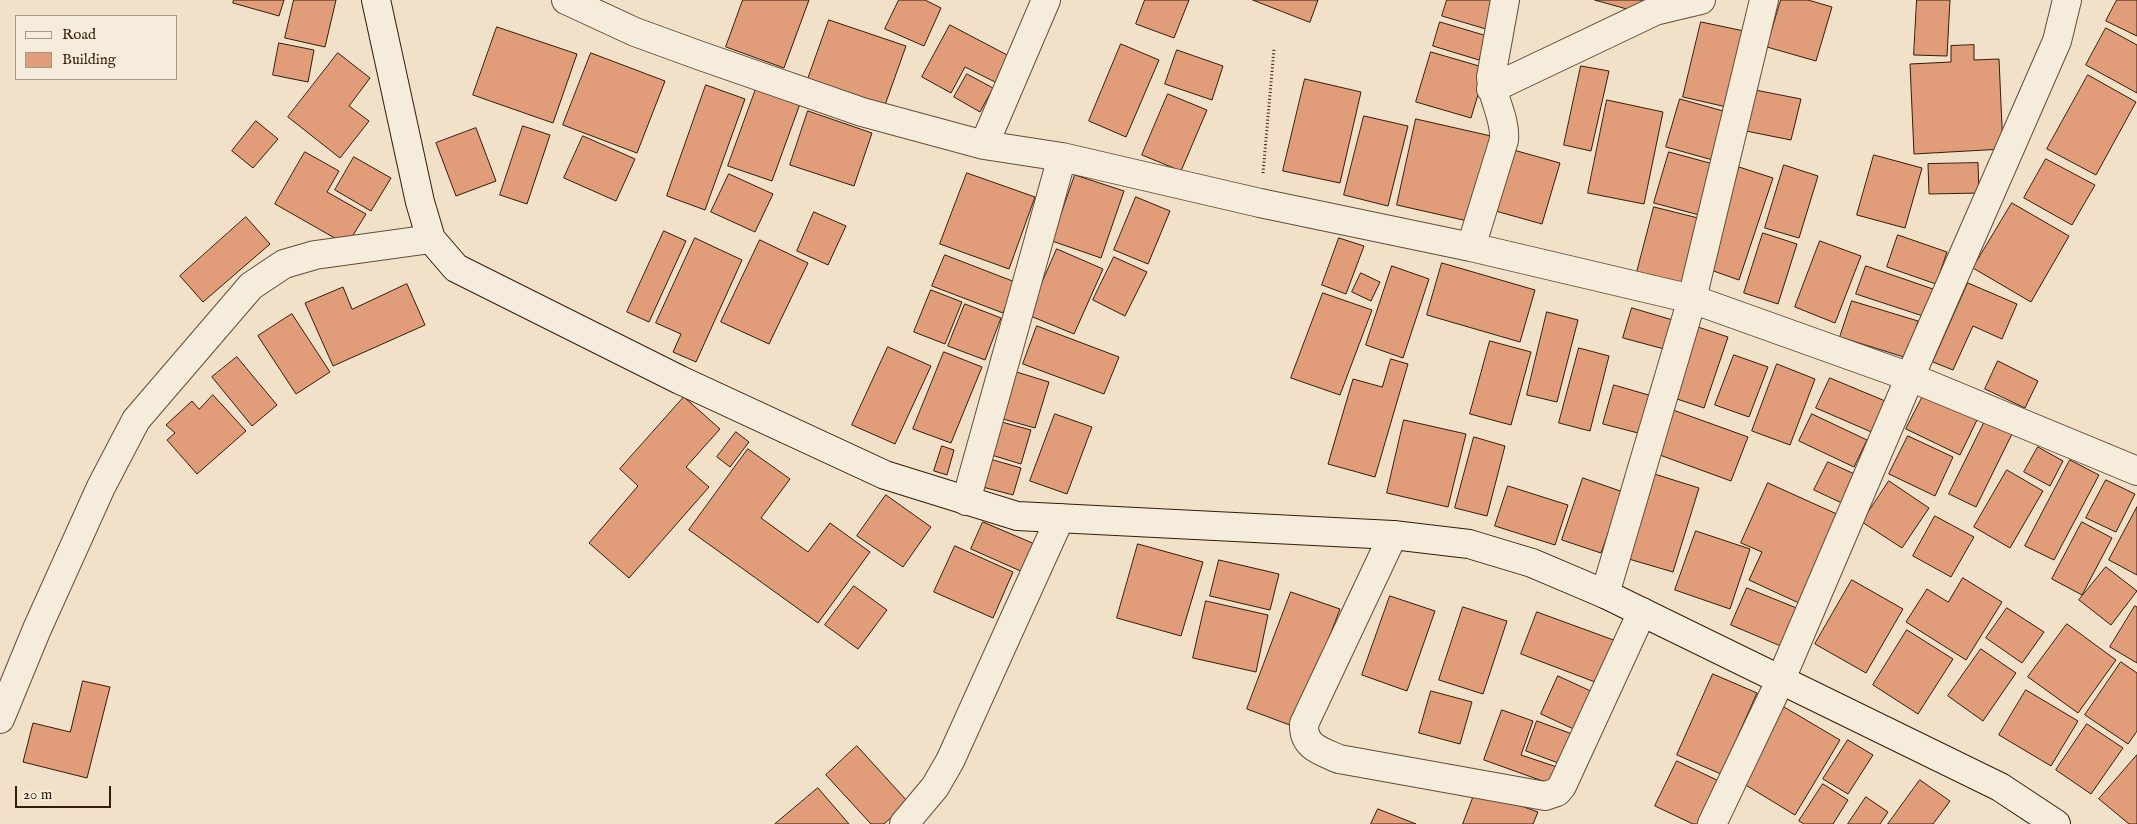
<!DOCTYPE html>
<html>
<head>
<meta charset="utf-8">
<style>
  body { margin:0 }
  #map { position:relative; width:2137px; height:824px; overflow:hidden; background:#f0e1c8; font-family:"IM FELL English",serif }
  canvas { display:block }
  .legend { position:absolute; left:15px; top:15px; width:162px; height:65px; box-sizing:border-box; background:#f5ecdb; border:1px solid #a89987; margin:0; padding:6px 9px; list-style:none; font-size:15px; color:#341c0a }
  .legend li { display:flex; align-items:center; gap:10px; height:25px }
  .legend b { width:25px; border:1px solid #a89987 }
  .scale { position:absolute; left:15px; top:786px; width:96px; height:22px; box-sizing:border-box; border:2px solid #341c0a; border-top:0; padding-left:6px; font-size:15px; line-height:18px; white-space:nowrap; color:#341c0a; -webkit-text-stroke:4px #f5ecdb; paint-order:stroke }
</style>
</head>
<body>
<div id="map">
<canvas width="2137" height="824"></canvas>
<ul class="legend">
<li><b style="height:6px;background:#f5ecdb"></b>Road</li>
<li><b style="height:14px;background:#e19d79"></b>Building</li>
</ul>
<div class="scale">20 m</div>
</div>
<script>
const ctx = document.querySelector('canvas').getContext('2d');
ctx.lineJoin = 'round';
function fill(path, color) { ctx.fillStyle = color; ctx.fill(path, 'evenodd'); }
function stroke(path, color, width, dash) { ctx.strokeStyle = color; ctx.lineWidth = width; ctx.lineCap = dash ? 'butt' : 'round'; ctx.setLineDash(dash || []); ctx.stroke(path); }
const building = new Path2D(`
  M 234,0 L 284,0 L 279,16 L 233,3 Z
  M 294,0 L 336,0 L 325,47 L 285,38 Z
  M 743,0 L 809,0 L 784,68 L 726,47 Z
  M 899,0 L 925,0 L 941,8 L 924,46 L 885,29 Z
  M 1145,0 L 1189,0 L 1174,38 L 1136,24 Z
  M 1253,0 L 1318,0 L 1310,22 Z
  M 1447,0 L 1495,0 L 1486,29 L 1442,16 Z
  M 1595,0 L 1642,0 L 1639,12 Z
  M 1781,0 L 1808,0 L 1832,7 L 1816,61 L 1767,47 Z
  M 1917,0 L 1950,0 L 1947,56 L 1914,55 Z
  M 2117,0 L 2137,0 L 2137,36 L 2106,21 Z
  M 829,20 L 906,46 L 885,105 L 808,79 Z
  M 1440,22 L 1487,36 L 1479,60 L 1433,46 Z
  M 1701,22 L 1749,32 L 1731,108 L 1683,97 Z
  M 950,25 L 1011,57 L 997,83 L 965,67 L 951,93 L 922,77 Z
  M 497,27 L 577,54 L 553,123 L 473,95 Z
  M 2106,28 L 2137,45 L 2137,93 L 2086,65 Z
  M 279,43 L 314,50 L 308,82 L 273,75 Z
  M 1121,44 L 1159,60 L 1126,137 L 1089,121 Z
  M 1974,45 L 1974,60 L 1999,59 L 2003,149 L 1914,154 L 1910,64 L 1951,62 L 1951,46 Z
  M 1177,50 L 1223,66 L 1212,100 L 1165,84 Z
  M 1431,52 L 1486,68 L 1471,118 L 1416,102 Z
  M 338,53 L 370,78 L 349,106 L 369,121 L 340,158 L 288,117 Z
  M 591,53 L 665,81 L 637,153 L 563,125 Z
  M 1581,66 L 1609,71 L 1591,151 L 1564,145 Z
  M 967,74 L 993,88 L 980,112 L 954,97 Z
  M 2088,75 L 2136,102 L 2096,175 L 2047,149 Z
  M 1305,79 L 1361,92 L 1340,183 L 1283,171 Z
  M 706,85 L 745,99 L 705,210 L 667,196 Z
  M 757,86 L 801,101 L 772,181 L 728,166 Z
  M 1755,90 L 1801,99 L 1791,140 L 1746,131 Z
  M 1168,94 L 1207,110 L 1181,171 L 1142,155 Z
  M 1680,99 L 1734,114 L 1720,162 L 1666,147 Z
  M 1607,100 L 1663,112 L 1644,204 L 1588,193 Z
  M 808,111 L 872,133 L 854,186 L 790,165 Z
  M 1364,116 L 1408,126 L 1388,206 L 1344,195 Z
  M 1416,119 L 1491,136 L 1472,222 L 1397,205 Z
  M 256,121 L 278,139 L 253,168 L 232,151 Z
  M 523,126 L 550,135 L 527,204 L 500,195 Z
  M 476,128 L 496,181 L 456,196 L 436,143 Z
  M 583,136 L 635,159 L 616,201 L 564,178 Z
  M 1510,149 L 1560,163 L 1542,224 L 1492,210 Z
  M 305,152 L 339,171 L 327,192 L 366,214 L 347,245 L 275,204 Z
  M 1669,152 L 1717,165 L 1703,216 L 1654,203 Z
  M 1874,155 L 1922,168 L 1905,228 L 1857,215 Z
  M 354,157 L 391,178 L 371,211 L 335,190 Z
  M 2046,159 L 2095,185 L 2072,225 L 2024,198 Z
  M 1978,163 L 1979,193 L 1929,194 L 1928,164 Z
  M 1784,165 L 1818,176 L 1799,238 L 1765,228 Z
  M 1739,167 L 1773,178 L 1739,280 L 1705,268 Z
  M 967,173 L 1035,197 L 1009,269 L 940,244 Z
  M 729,174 L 773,194 L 755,232 L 711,212 Z
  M 1075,175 L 1124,191 L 1101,258 L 1052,241 Z
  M 1136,197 L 1170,211 L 1148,264 L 1114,250 Z
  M 2012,203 L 2069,236 L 2031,302 L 1973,268 Z
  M 1654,207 L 1702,219 L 1684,288 L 1636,276 Z
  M 814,212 L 846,226 L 828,265 L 797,251 Z
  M 246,217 L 270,244 L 203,302 L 180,276 Z
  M 664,231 L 686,241 L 649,322 L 627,312 Z
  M 1763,233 L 1797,244 L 1778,304 L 1744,293 Z
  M 1898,235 L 1947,252 L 1936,284 L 1887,267 Z
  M 695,238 L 742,260 L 696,362 L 673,352 L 681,334 L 656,323 Z
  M 1339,238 L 1364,246 L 1346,294 L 1322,285 Z
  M 760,240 L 808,263 L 769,344 L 721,322 Z
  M 1820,241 L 1861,256 L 1835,323 L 1795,307 Z
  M 1057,249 L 1103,269 L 1074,334 L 1028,315 Z
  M 945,255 L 1015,282 L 1003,313 L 932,286 Z
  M 1114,257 L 1147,272 L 1125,316 L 1093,300 Z
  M 1442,263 L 1535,290 L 1520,342 L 1427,315 Z
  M 1392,266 L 1429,279 L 1403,358 L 1366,345 Z
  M 1866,266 L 1933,289 L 1923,316 L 1856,294 Z
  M 1361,273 L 1380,282 L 1371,301 L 1352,292 Z
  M 1968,283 L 2017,304 L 2002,339 L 1973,326 L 1953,370 L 1933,362 Z
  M 407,284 L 425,325 L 333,366 L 305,303 L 343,287 L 352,309 Z
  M 931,290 L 962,302 L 945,344 L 914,332 Z
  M 1323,293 L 1372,310 L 1340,395 L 1291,378 Z
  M 1852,301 L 1918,321 L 1907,358 L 1840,337 Z
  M 965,304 L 1001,318 L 985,360 L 948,346 Z
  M 1632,308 L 1676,321 L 1668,350 L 1623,338 Z
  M 1547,312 L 1578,320 L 1557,402 L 1527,395 Z
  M 292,314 L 330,372 L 296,394 L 258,336 Z
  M 1692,325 L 1728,337 L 1704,408 L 1668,396 Z
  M 1037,326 L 1119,357 L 1104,394 L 1023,364 Z
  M 1490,341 L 1531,352 L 1511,425 L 1470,414 Z
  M 888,347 L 931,366 L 895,444 L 852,425 Z
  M 1579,348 L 1609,356 L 1590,431 L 1559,423 Z
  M 944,352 L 982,367 L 951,443 L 913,429 Z
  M 1734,355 L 1768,367 L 1749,417 L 1715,405 Z
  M 237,357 L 277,405 L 252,426 L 212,377 Z
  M 1391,359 L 1408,364 L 1375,477 L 1328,464 L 1353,379 L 1382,387 Z
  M 1998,361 L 2038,381 L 2025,408 L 1985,389 Z
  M 1777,364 L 1815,379 L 1790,445 L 1752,431 Z
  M 1010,370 L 1049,382 L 1035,428 L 996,417 Z
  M 1830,378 L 1890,403 L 1876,434 L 1816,408 Z
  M 1614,385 L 1652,396 L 1642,434 L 1603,424 Z
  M 1924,394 L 1977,420 L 1960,455 L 1906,429 Z
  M 213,395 L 246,431 L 197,474 L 167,440 L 175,433 L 166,425 L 192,401 L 199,409 Z
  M 684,397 L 720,429 L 686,467 L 709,487 L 629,578 L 589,543 L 638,486 L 620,469 Z
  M 1673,410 L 1748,437 L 1731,481 L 1657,454 Z
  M 1055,414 L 1092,427 L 1067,494 L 1030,481 Z
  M 1812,414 L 1867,440 L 1854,467 L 1799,441 Z
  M 1986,419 L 2013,432 L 1976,507 L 1949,494 Z
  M 994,420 L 1031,430 L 1021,464 L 985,453 Z
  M 1404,420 L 1466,434 L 1448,507 L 1387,493 Z
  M 736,432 L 749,442 L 730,467 L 717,457 Z
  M 1908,436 L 1953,457 L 1935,496 L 1889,474 Z
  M 1474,437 L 1505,446 L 1487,516 L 1455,508 Z
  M 942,446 L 954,450 L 947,475 L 934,471 Z
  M 2038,447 L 2063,461 L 2050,486 L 2024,472 Z
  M 748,449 L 790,479 L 761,518 L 808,552 L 830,523 L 870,552 L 818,623 L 689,530 Z
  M 983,457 L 1021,468 L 1013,495 L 975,485 Z
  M 2070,460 L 2099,475 L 2054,560 L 2025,546 Z
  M 1828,462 L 1859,476 L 1846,505 L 1814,490 Z
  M 2007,470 L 2043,491 L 2010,548 L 1974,527 Z
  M 1648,472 L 1699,488 L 1673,572 L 1622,557 Z
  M 1583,478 L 1623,492 L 1601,553 L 1562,540 Z
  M 2106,480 L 2135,494 L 2116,532 L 2086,518 Z
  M 1889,481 L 1929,508 L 1902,548 L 1862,522 Z
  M 1768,483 L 1839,515 L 1799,603 L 1749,580 L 1762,552 L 1741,543 Z
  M 1508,486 L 1568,505 L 1555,545 L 1495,526 Z
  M 886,495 L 931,527 L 903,567 L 857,536 Z
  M 2137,507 L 2137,575 L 2109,560 Z
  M 1935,516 L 1974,537 L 1951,577 L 1913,556 Z
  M 983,522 L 1037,545 L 1025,573 L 971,549 Z
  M 2082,522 L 2112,538 L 2082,595 L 2052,579 Z
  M 1696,531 L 1750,549 L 1730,609 L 1675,590 Z
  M 1138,544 L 1203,562 L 1181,636 L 1117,618 Z
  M 955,546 L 1013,572 L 993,618 L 934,592 Z
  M 1219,560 L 1279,574 L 1270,610 L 1210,596 Z
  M 2106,567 L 2137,591 L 2111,625 L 2079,600 Z
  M 1963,578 L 2002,602 L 1966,660 L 1906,622 L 1927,589 L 1948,602 Z
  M 1852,580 L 1903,609 L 1866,673 L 1815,644 Z
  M 854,586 L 887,610 L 858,649 L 825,625 Z
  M 1747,588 L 1799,609 L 1783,647 L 1731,625 Z
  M 1291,592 L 1340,609 L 1295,727 L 1247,709 Z
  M 1390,596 L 1435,611 L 1407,691 L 1362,675 Z
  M 1206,601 L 1268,615 L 1256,672 L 1193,658 Z
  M 2135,606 L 2137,607 L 2137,663 L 2110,647 Z
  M 1463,607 L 1507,621 L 1483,694 L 1439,680 Z
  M 2007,608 L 2044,632 L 2022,663 L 1986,638 Z
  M 1537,612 L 1619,642 L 1603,685 L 1521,654 Z
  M 2067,624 L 2116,660 L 2078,713 L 2028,677 Z
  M 1907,630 L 1953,659 L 1918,714 L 1873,685 Z
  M 1981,649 L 2016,673 L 1983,721 L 1948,696 Z
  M 2121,662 L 2137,673 L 2137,731 L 2128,744 L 2085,715 Z
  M 1713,674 L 1757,693 L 1721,774 L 1677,755 Z
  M 1558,676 L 1595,693 L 1578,731 L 1541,714 Z
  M 83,681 L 110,687 L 87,778 L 23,762 L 33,723 L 70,732 Z
  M 2026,690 L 2078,721 L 2051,766 L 1999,735 Z
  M 1431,691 L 1472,702 L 1460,744 L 1419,733 Z
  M 1784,707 L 1840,740 L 1795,815 L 1739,781 Z
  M 1502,710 L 1533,721 L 1521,755 L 1557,767 L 1551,784 L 1484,760 Z
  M 1537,721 L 1572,734 L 1561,764 L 1526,751 Z
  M 2087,724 L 2123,748 L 2091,794 L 2056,770 Z
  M 1848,740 L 1873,755 L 1848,794 L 1823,779 Z
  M 857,746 L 908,802 L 884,824 L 871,824 L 826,775 Z
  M 2137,755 L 2137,824 L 2129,824 L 2099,799 Z
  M 1677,761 L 1723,783 L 1704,824 L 1693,824 L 1655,806 Z
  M 1920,780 L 1950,801 L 1933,824 L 1888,824 Z
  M 1823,784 L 1848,800 L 1833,824 L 1804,824 L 1799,821 Z
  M 818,788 L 849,824 L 775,824 Z
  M 1476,790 L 1538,812 L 1533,824 L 1463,824 Z
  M 1866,797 L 1888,812 L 1880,824 L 1848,824 Z
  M 1378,809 L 1416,824 L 1371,824 Z`);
fill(building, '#e19d79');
stroke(building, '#341c0a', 1);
const street = new Path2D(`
  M 566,0 L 635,32 L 701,56 L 862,112 L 984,145 L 1062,157 L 1260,203 L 1471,247 L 1692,299 L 1910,377 L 2137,471
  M 1491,89 L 1655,11 L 1701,0
  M 984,145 L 1046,0
  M 1471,247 L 1504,140 C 1506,118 1492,99 1491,77 L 1505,0
  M 966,501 L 1062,157
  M 1393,535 L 1304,724 C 1303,747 1321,751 1339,759 L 1545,796 L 1557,792 L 1562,786 L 1642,612
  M 1605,594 L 1692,299 L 1764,0
  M 0,719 L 37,629 L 101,487 L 136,420 L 251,286 L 284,264 L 315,255 L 431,239
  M 904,824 L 935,787 L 950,761 L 1060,518
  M 1712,824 L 1781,679 L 1910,377 L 2057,41 L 2067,0`);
const secondary = new Path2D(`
  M 376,0 L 420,202 L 431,239 L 456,268 L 680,380 L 885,475 L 1017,516 L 1393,535 L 1469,544 L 1532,563 L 1605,594 L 2000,787 L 2056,824`);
stroke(street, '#634d3a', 30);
stroke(secondary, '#341c0a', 30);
stroke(new Path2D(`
  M 1263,173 L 1274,49`), '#341c0a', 3, [1, 2.5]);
stroke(street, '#f5ecdb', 28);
stroke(secondary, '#f5ecdb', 28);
</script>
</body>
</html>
